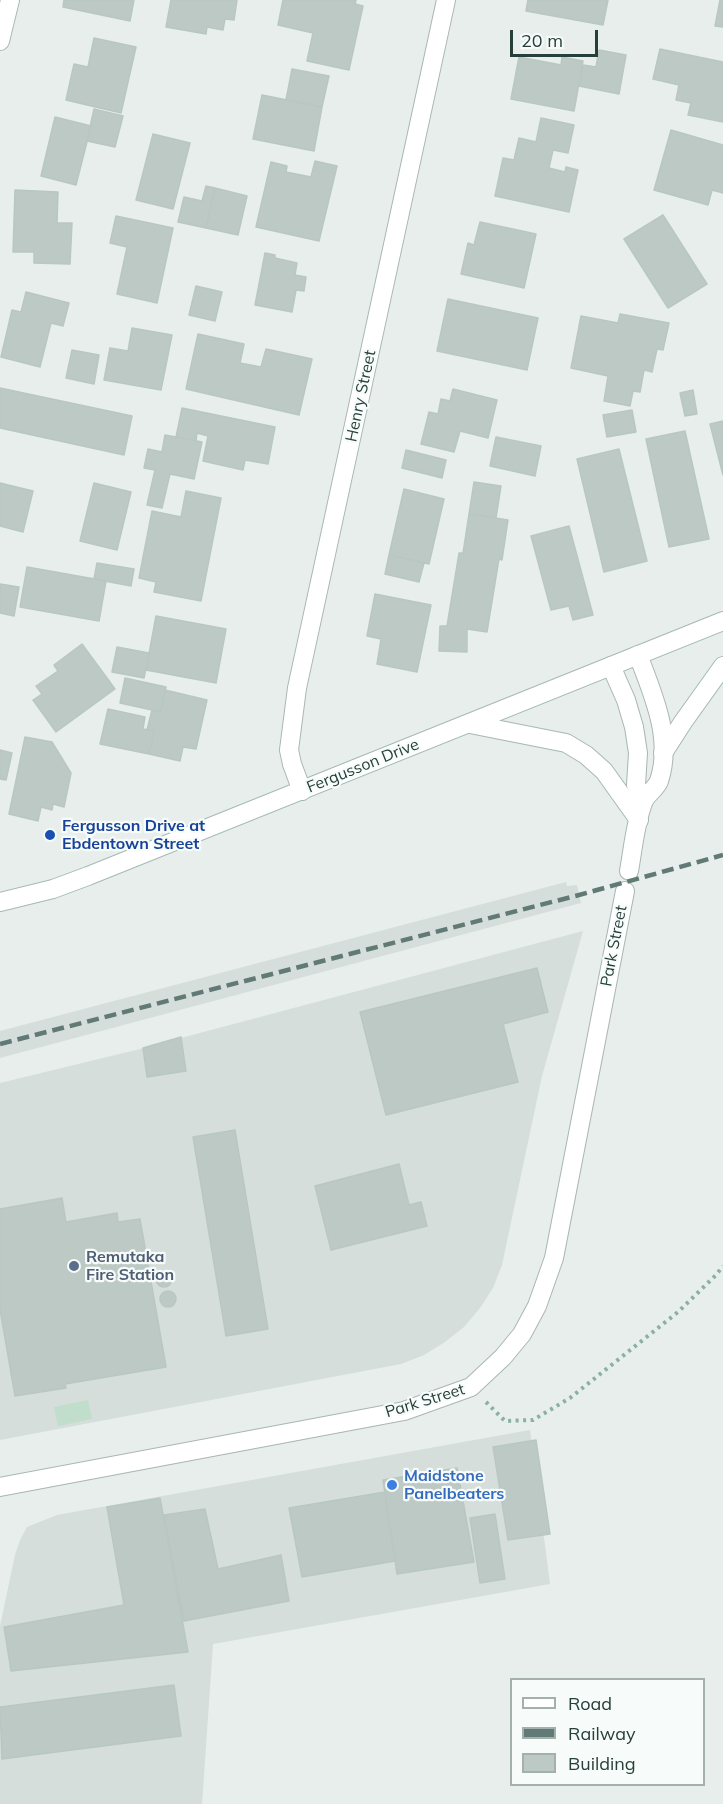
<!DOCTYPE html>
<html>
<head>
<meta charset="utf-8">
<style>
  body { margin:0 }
  #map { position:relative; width:723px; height:1804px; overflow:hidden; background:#e7eeeb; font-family:Mulish,sans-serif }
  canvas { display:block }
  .legend { position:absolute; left:510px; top:1678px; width:195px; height:108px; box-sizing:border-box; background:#f7fbf9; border:2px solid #a3b0ad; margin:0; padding:8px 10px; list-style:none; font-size:18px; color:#263f3a }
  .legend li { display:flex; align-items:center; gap:12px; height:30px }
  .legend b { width:30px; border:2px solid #a3b0ad }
  .scale { position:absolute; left:510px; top:30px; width:88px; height:27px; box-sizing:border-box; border:3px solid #263f3a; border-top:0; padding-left:8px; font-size:18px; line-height:21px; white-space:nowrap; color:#263f3a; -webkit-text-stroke:4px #f7fbf9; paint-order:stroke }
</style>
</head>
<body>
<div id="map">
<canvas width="723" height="1804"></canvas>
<ul class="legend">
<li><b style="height:8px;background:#fff"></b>Road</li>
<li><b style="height:8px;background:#617a75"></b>Railway</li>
<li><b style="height:16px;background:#bcc9c4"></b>Building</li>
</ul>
<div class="scale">20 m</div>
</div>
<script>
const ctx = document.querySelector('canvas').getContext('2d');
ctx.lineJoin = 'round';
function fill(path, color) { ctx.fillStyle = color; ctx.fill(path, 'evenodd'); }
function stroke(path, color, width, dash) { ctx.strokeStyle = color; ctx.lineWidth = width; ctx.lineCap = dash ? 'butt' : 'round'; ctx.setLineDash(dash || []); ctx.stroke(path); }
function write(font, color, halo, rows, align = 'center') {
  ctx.font = font + ' Mulish,sans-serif'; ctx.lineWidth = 4.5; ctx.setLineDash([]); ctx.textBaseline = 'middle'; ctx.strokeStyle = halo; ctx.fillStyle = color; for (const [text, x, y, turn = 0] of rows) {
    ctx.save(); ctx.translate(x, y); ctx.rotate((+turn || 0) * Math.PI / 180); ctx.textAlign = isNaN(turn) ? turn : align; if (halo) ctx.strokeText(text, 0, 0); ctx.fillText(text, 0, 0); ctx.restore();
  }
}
fill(new Path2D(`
  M 566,882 L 567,886 L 577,885 L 581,903 L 0,1058 L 0,1031 Z
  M 583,931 L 542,1076 L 502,1265 L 493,1288 L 480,1308 L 464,1327 L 445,1342 L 424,1355 L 401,1364 L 0,1440 L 0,1083 L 136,1050 Z
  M 530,1430 L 550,1584 L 213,1644 L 202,1804 L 0,1804 L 0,1626 L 15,1555 L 20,1540 L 27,1527 L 57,1515 Z`), '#d5deda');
fill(new Path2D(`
  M 88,1400 L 92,1419 L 58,1426 L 54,1407 Z`), '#c1ddcb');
const building = new Path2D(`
  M 64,0 L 134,0 L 130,21 L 63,7 Z
  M 171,0 L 237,0 L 234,20 L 225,19 L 223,30 L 207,27 L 206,34 L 166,27 Z
  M 283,0 L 356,0 L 355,4 L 363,6 L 349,70 L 307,61 L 313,33 L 278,25 Z
  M 528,0 L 608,0 L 603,25 L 526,11 Z
  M 720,0 L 723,0 L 723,27 L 715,26 Z
  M 94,38 L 136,47 L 121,113 L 66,100 L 74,64 L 88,67 Z
  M 660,49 L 723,62 L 723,122 L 688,115 L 691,103 L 676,100 L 679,85 L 653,79 Z
  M 599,50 L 626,55 L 619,94 L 579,86 L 583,65 L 596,67 Z
  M 519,57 L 561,65 L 562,57 L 583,61 L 574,111 L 511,99 Z
  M 292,69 L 329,76 L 322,107 L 286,100 Z
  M 262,95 L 322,107 L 314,151 L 253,139 Z
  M 94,109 L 123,116 L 115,147 L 87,141 Z
  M 55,117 L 91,126 L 76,185 L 41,176 Z
  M 541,118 L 574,125 L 568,153 L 553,150 L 549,168 L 565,172 L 566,167 L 578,170 L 569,212 L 495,196 L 503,158 L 514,160 L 519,138 L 536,142 Z
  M 671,130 L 723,145 L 723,193 L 712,190 L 708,205 L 654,190 Z
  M 153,134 L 190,143 L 173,209 L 136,200 Z
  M 315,161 L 337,166 L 319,241 L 256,227 L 271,162 L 287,166 L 286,172 L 311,177 Z
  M 206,186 L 215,188 L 206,228 L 178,222 L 184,197 L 202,201 Z
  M 215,188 L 247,196 L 238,235 L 206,228 Z
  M 15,190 L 58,192 L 57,223 L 72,223 L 70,264 L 34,263 L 34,252 L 13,252 Z
  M 663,215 L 707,284 L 668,308 L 624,239 Z
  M 116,216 L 173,228 L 157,303 L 117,294 L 127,247 L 110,243 Z
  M 480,222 L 536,234 L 524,288 L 461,274 L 468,243 L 474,245 Z
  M 265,253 L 275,255 L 275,258 L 297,263 L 295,275 L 306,277 L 304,291 L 296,290 L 292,312 L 255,305 Z
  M 196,286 L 222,292 L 215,321 L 189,315 Z
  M 26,292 L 69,303 L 63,326 L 51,323 L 40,367 L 1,357 L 12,310 L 21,312 Z
  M 448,299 L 538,318 L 527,370 L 437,351 Z
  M 620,314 L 669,323 L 663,350 L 657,349 L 652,372 L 644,370 L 640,392 L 633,391 L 630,406 L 604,401 L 608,376 L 571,368 L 581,316 L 618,323 Z
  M 132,328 L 172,335 L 161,390 L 104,380 L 110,348 L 128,351 Z
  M 198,334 L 244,344 L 240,363 L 261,367 L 266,349 L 312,359 L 299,415 L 186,389 Z
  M 72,350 L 99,355 L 94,384 L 66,378 Z
  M 0,388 L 132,416 L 124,455 L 0,428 Z
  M 453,389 L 497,400 L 488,438 L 460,431 L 454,452 L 421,444 L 429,412 L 438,414 L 441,399 L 450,401 Z
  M 693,390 L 697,414 L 685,416 L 680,393 Z
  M 182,408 L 275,427 L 268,464 L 245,460 L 243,470 L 203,461 L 208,436 L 197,433 L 196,441 L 176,437 Z
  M 632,410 L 636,432 L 607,437 L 603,415 Z
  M 723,421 L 723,475 L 710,424 Z
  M 685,431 L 709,539 L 669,547 L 646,439 Z
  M 165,435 L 202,442 L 194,479 L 170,474 L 162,508 L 147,505 L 155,470 L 144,468 L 148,449 L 162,452 Z
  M 496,437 L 541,446 L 535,476 L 490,466 Z
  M 619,449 L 647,561 L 604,572 L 577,459 Z
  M 406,450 L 446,460 L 442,478 L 402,468 Z
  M 474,482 L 501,486 L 496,518 L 469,514 Z
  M 0,483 L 33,491 L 23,532 L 0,526 Z
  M 94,483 L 131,492 L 117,550 L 80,541 Z
  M 404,489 L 444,499 L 429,564 L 389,555 Z
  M 186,491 L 221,498 L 201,601 L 154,592 L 156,582 L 139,578 L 152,511 L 181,517 Z
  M 469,514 L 508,520 L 502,560 L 499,559 L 487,632 L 467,629 L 467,652 L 439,651 L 440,626 L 447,626 L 459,553 L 463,553 Z
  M 569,526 L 593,615 L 573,620 L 569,606 L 551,610 L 531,536 Z
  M 389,555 L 424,563 L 419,582 L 385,574 Z
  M 97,563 L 134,569 L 131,586 L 94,579 Z
  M 27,567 L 106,581 L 99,621 L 20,607 Z
  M 0,584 L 19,587 L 14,616 L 0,613 Z
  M 375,594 L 431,605 L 417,672 L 377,664 L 381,639 L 367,636 Z
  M 156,616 L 226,629 L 216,683 L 146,670 Z
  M 82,644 L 115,689 L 56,732 L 33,700 L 42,694 L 36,686 L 58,671 L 54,665 Z
  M 117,647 L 149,653 L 144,678 L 112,672 Z
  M 125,678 L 166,687 L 161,712 L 120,703 Z
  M 165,690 L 207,700 L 196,749 L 183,747 L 180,761 L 149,754 L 154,731 L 147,730 L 152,710 L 161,712 Z
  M 108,709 L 145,717 L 143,729 L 154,731 L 149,754 L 100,744 Z
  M 25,737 L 52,742 L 71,773 L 64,807 L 53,804 L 52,810 L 41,807 L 38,821 L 9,814 Z
  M 0,750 L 12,753 L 6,780 L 0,779 Z
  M 537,968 L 548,1012 L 503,1024 L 518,1082 L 386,1115 L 360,1012 Z
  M 181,1037 L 186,1071 L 147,1077 L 143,1048 Z
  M 235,1130 L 268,1329 L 226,1336 L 193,1137 Z
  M 399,1164 L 409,1205 L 421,1202 L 427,1226 L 331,1250 L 315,1186 Z
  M 62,1198 L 66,1222 L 117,1213 L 118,1222 L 140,1219 L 166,1367 L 65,1384 L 66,1388 L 15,1396 L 0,1309 L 0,1209 Z
  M156 1279a8 8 0 1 1 16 0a8 8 0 1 1-16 0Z
  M160 1299a8 8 0 1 1 16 0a8 8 0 1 1-16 0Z
  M 536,1440 L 550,1534 L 508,1540 L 493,1447 Z
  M 457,1468 L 474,1562 L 397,1574 L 383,1480 Z
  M 385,1492 L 395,1561 L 302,1577 L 289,1508 Z
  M 160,1498 L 188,1652 L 11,1671 L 4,1627 L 124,1605 L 107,1507 Z
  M 205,1509 L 218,1569 L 281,1555 L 289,1601 L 184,1621 L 164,1515 Z
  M 495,1514 L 505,1579 L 480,1583 L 470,1518 Z
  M 174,1685 L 181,1736 L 2,1759 L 0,1707 Z`);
fill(building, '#bcc9c4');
stroke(building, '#b9c7c3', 1.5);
const minor = new Path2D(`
  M 0,41 L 10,0
  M 302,791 L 292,764 L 289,750 L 297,688 L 446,0`);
const tertiary = new Path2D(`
  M 611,666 L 626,700 L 634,727 L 638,753 L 636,785 L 643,800
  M 629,871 C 633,849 635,824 643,803 C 646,794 656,789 659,781 C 673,739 653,694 638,655
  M 0,1487 L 404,1411 L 471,1387 L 503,1357 L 522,1334 L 537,1306 L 554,1258 L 625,891`);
const secondary = new Path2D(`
  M 470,724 L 566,743 L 586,755 L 604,771 L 639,820
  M 663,753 L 683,722 L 723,666
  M 0,902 L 53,889 L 88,876 L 723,621`);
stroke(minor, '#a9b6b2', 20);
stroke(tertiary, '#a9b6b2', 20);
stroke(secondary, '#a6b9b4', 20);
stroke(new Path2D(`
  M 486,1402 L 505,1421 L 533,1420 L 570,1398 L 678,1312 L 716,1275 L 723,1266`), '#89afa6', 4, [3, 4.5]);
stroke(minor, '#fff', 18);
stroke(tertiary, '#fff', 18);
stroke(secondary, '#fff', 18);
stroke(new Path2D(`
  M 0,1044 L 579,895 L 723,855`), '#617a75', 4.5, [12, 6]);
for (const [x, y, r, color] of [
  [50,835,6,"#1a4fb4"],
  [74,1266,6,"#5c6f8a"],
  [392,1485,6,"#3f7fe0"]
]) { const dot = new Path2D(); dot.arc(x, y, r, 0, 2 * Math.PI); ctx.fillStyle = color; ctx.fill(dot); stroke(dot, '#f7fbf9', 2); }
write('16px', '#263f3a', '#f7fbf9', [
  ["Henry Street",361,396,-78],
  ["Fergusson Drive",363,766,-22],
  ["Park Street",614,946,-79],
  ["Park Street",425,1401,-17]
]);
write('bold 16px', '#164399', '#f7fbf9', [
  ["Fergusson Drive at",62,826],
  ["Ebdentown Street",62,844]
], 'left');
write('bold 16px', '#4e5e75', '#f7fbf9', [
  ["Remutaka",86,1257],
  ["Fire Station",86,1275]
], 'left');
write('bold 16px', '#366cbe', '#f7fbf9', [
  ["Maidstone",404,1476],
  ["Panelbeaters",404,1494]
], 'left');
</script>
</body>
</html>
